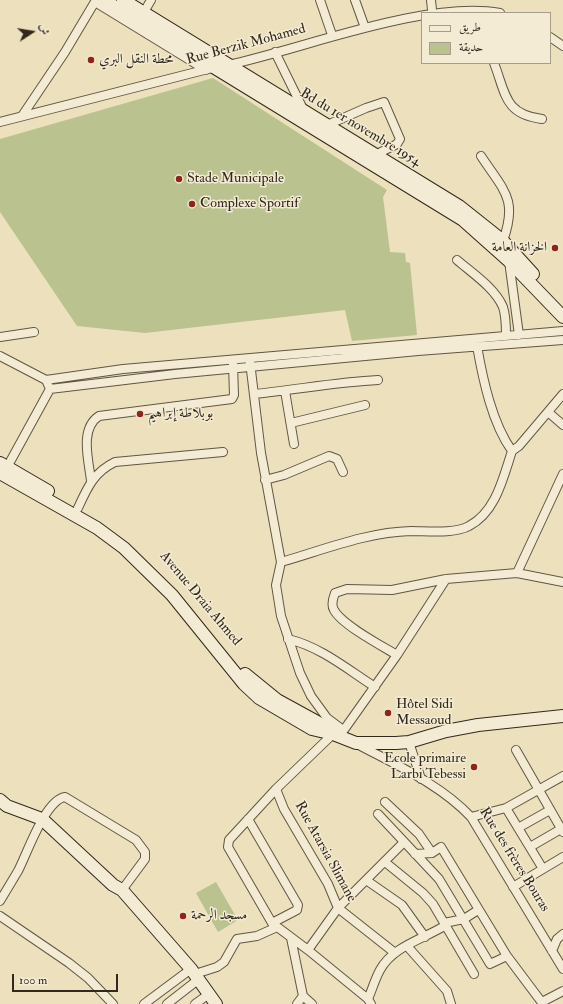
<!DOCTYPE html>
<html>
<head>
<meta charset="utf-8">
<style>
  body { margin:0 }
  #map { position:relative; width:563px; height:1004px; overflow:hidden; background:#ede0bd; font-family:"IM FELL Double Pica",Amiri,serif }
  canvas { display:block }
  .legend { position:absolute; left:421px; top:12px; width:130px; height:52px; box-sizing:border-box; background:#f3ebd4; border:1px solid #a69d8a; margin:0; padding:5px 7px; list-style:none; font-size:12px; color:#32281b }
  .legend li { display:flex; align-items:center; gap:8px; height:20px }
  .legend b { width:20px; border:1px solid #a69d8a }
  .north { position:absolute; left:12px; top:12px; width:40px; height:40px; -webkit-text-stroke:3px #f3ebd4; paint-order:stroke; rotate:78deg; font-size:11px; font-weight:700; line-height:16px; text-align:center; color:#32281b }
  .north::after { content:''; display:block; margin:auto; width:14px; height:18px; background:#32281b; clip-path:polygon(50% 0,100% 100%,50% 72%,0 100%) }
  .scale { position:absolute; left:12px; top:974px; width:106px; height:18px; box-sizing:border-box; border:2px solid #32281b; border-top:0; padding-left:5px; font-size:12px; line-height:14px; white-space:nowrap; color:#32281b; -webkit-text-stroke:3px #f3ebd4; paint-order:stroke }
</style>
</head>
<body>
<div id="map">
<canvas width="563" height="1004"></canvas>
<ul class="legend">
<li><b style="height:5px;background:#f3ebd4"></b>طريق</li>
<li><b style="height:11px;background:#bac28f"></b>حديقة</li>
</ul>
<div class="north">ش</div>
<div class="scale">100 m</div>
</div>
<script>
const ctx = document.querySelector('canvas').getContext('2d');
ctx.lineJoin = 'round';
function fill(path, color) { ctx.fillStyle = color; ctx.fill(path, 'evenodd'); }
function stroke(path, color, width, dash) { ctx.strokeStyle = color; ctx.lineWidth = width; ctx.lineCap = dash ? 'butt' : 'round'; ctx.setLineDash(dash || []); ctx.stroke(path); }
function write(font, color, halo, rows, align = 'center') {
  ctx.font = font + ' "IM FELL Double Pica",Amiri,serif'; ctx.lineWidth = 3; ctx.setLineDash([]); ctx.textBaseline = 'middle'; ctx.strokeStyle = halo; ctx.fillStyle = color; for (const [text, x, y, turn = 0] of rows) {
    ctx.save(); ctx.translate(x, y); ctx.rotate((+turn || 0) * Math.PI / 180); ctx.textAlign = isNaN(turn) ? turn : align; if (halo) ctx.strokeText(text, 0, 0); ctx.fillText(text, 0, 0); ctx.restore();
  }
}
fill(new Path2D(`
  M 213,78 L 387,190 L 383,197 L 390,252 L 405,253 L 406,262 L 410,263 L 417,335 L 352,341 L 345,310 L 145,333 L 77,326 L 0,212 L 0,139 Z
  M 216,882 L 238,920 L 218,932 L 196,893 Z`), '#bac28f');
const street = new Path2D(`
  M 320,0 L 332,35
  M 355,0 L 364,25
  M 431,0 L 432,10
  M 95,2 L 206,70
  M 144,12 L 151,0
  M 550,37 L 563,46
  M 275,52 L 304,111
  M 494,63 C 506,94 504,114 542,119
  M 228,65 C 303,49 425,0 500,13
  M 22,116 L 65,52 L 96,0
  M 0,122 L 216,67
  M 325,126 L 366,108 L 384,102 L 400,139 L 397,144 L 373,156
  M 481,156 C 504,191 518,199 503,241
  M 457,260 C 472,273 495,288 503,307 C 506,316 506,326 506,335
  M 509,261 L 519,335
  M 0,337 L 34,332
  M 0,356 L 46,380 L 50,389 L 5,471
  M 250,362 L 261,453 L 281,562 L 276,585 L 281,616 L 300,673 L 311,696 L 327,718 L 343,730
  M 46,380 L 123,369 L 563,331
  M 50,389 L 175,374 L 418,351 L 563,340
  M 285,391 L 294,444
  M 254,394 C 296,390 336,382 378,380
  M 548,412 L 563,425
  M 291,423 L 365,405
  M 512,451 L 519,446 L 563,394
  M 265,480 L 284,475 L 329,456 L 337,459 L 343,472
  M 91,481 C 89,461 79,429 99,416 L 232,399 L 234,395 L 233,364
  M 78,508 C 87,488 94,472 115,462 L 223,452
  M 281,562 C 323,550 367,532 411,531 C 427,531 455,534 469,526 C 496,512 503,478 512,451 C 492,423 483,380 477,346
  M 517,573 L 563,582
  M 288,639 C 321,647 347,669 375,687
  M 397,655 C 382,646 342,625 334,610 C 331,605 333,598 335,593 L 347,589 L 392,590 L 446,579 L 517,573 L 563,474
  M 333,734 L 276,789 L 229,840 L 228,847 L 272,923 L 308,950 L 368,999 L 371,1004
  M 341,734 L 397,655 L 446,579
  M 409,742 L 421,779
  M 357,744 C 396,765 440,784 471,817 L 563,969
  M 516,750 L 563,832
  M 276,789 L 284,809 L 328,884 L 338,908 L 395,953
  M 385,802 L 419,834 L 432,853
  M 506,808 L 543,869
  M 378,814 L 439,879 L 490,964 L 507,956
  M 471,817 L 506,808 L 563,776
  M 248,819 L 298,905 L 297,910 L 272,923
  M 518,828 L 550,810
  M 530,847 L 561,829
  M 415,854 L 432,853 L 441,847 L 507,956 L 543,1004
  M 385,862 L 423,893 L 433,904 L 474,974
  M 366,880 L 402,905 L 425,937
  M 513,887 L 563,857
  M 0,901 C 6,891 12,881 18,871 C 27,854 45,800 65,797 L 136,840 L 145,852 L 145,859 L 122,890
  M 0,916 L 69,963 L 88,978 L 113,1004
  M 444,923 L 464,919 L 478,910
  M 291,938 L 303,996 L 297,1004
  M 407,946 L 447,991 L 451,1004
  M 308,950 L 338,908 L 404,842
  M 552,951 L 557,939 L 563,934
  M 195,974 L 217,967 L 224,962 L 237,939 L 257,936 L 277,927
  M 303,996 L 312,1004
  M 368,999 C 372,990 375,979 380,970 C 393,946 424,939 446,925
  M 542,1002 L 563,991
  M 144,1004 L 191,969
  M 167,1004 L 199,979
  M 195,1004 L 209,994`);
const secondary = new Path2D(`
  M 104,0 L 463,220 L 509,261 L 563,317
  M 123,0 L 459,206 L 503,241 L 533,274
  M 0,463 L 48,491
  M 0,473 L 97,528 L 124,548 L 172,595 L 244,684 L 259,698 L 312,729 L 333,734 L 356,743 L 396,743 L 409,742 L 446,731 L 478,725 L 563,716
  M 245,674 L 277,700 L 319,723 L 332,733
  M 0,800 L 7,806 L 42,819 L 113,885 L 122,890 L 191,969 L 216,1004`);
stroke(street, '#615644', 10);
stroke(secondary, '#32281b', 14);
stroke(street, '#f3ebd4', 8);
stroke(secondary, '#f3ebd4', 12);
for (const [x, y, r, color] of [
  [91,60,4,"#8f2418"],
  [179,179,4,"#8f2418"],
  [192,204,4,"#8f2418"],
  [555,248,4,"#8f2418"],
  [140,414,4,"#8f2418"],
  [388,713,4,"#8f2418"],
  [474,767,4,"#8f2418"],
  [183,916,4,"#8f2418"]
]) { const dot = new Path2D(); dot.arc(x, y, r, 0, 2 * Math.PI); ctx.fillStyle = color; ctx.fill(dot); stroke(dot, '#f3ebd4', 1.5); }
write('14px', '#32281b', '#f3ebd4', [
  ["Rue Berzik Mohamed",246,45,-15],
  ["Bd du 1er novembre 1954",360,128,31],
  ["Avenue Draia Ahmed",200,599,50],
  ["Rue Atarsia Slimane",325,852,61],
  ["Rue des frères Bouras",514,860,58]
]);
write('14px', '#32281b', '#f3ebd4', [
  ["محطة النقل البري",99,60],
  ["Stade Municipale",187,179],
  ["Complexe Sportif",200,204],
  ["الخزانة العامة",547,248,"right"],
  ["بوبلاطة إبراهيم",148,414],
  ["Hôtel Sidi",396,705],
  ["Messaoud",396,721],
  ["Ecole primaire",466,759,"right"],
  ["Larbi Tebessi",466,775,"right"],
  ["مسجد الرحمة",191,916]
], 'left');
</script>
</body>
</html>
